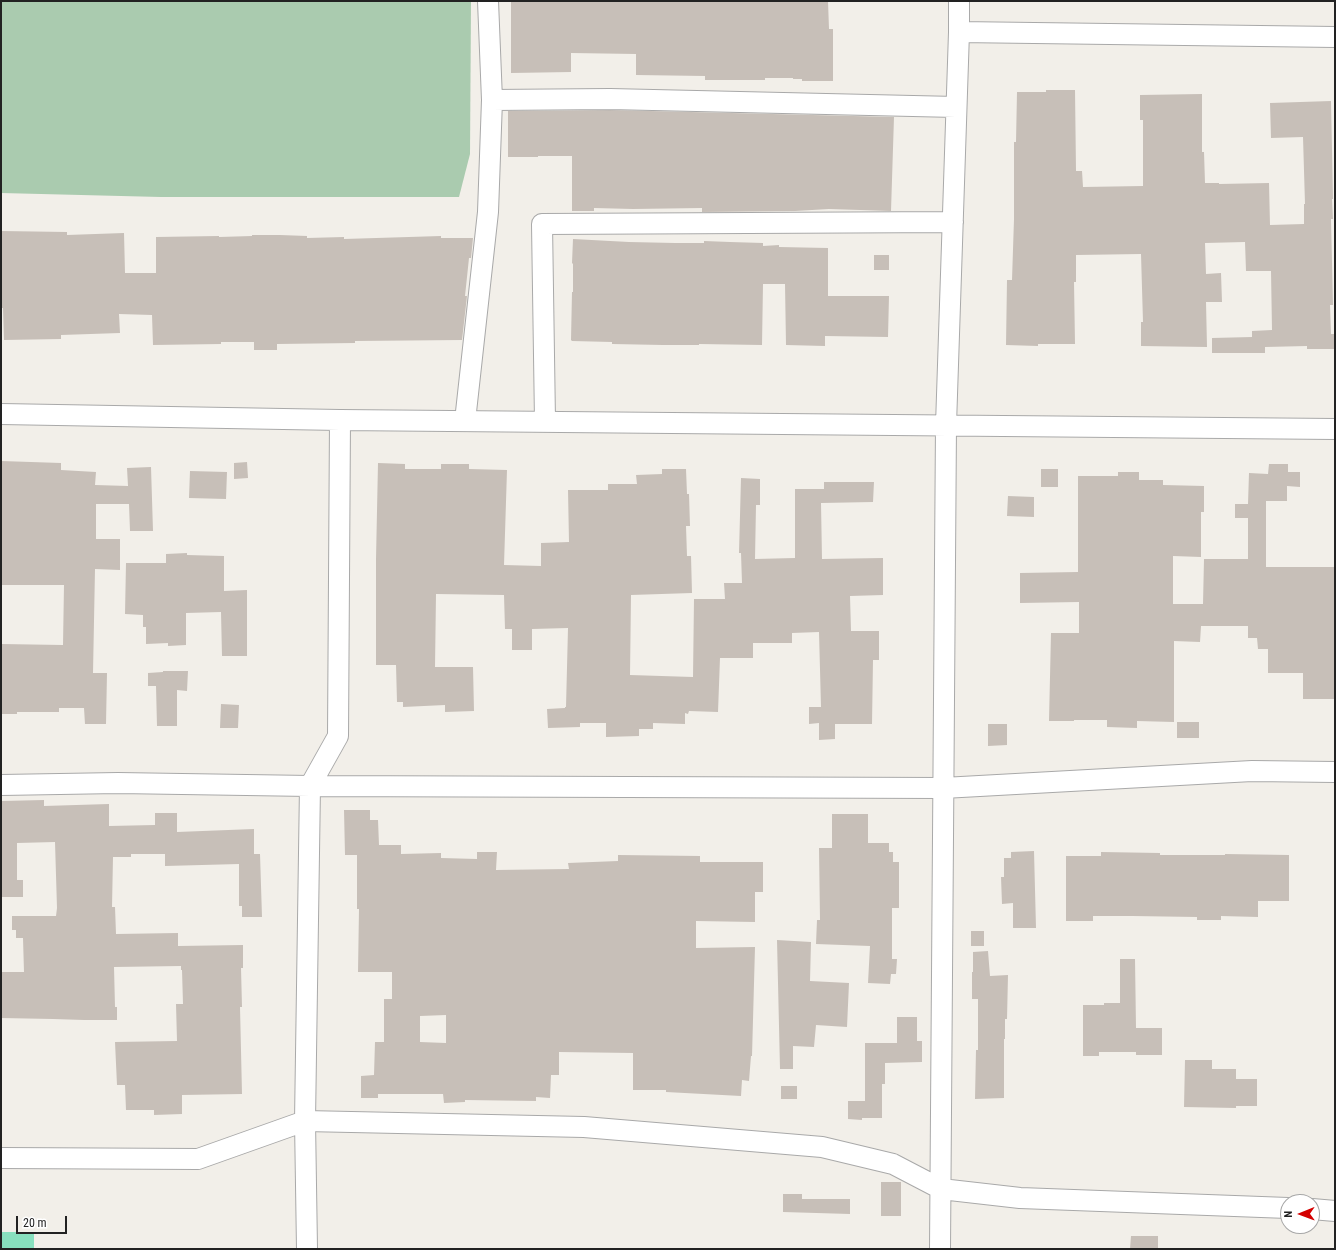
<!DOCTYPE html>
<html>
<head>
<meta charset="utf-8">
<style>
  body { margin:0 }
  #map { position:relative; width:1336px; height:1250px; overflow:hidden; background:#f2efe9; font-family:"Roboto Condensed",sans-serif }
  canvas { display:block }
  .frame { position:absolute; inset:0; border:2px solid #222; pointer-events:none }
  .north { position:absolute; left:1280px; top:1194px; width:40px; height:40px; box-sizing:border-box; background:#fff; border:1px solid #a7a7a7; border-radius:50%; rotate:269deg; font-size:11px; font-weight:700; line-height:16px; text-align:center; color:#222 }
  .north::after { content:''; display:block; margin:auto; width:14px; height:18px; background:#d40000; clip-path:polygon(50% 0,100% 100%,50% 72%,0 100%) }
  .scale { position:absolute; left:16px; top:1216px; width:51px; height:18px; box-sizing:border-box; border:2px solid #222; border-top:0; padding-left:5px; font-size:12px; line-height:14px; white-space:nowrap; color:#222; -webkit-text-stroke:3px #fff; paint-order:stroke }
</style>
</head>
<body>
<div id="map">
<canvas width="1336" height="1250"></canvas>
<div class="frame"></div>
<div class="north">N</div>
<div class="scale">20 m</div>
</div>
<script>
const ctx = document.querySelector('canvas').getContext('2d');
ctx.lineJoin = 'round';
function fill(path, color) { ctx.fillStyle = color; ctx.fill(path, 'evenodd'); }
function stroke(path, color, width, dash) { ctx.strokeStyle = color; ctx.lineWidth = width; ctx.lineCap = dash ? 'butt' : 'round'; ctx.setLineDash(dash || []); ctx.stroke(path); }
fill(new Path2D(`
  M 1,1 L 471,1 L 470,154 L 459,197 L 161,197 L 1,193 Z`), '#aacbaf');
fill(new Path2D(`
  M 1,1232 L 34,1232 L 34,1249 L 1,1249 Z`), '#88e0be');
fill(new Path2D(`
  M 511,1 L 699,1 L 699,2 L 828,1 L 829,29 L 833,29 L 833,81 L 802,81 L 802,79 L 793,79 L 793,78 L 765,78 L 765,80 L 705,80 L 705,76 L 636,75 L 636,54 L 571,53 L 571,72 L 511,73 Z
  M 1046,90 L 1075,90 L 1076,171 L 1082,171 L 1083,187 L 1143,186 L 1143,120 L 1140,120 L 1140,95 L 1202,94 L 1202,152 L 1204,152 L 1205,183 L 1219,183 L 1219,184 L 1269,183 L 1270,225 L 1304,224 L 1304,204 L 1305,204 L 1303,137 L 1271,138 L 1270,103 L 1331,101 L 1333,199 L 1332,199 L 1333,219 L 1331,219 L 1333,305 L 1330,305 L 1331,334 L 1335,334 L 1335,349 L 1307,349 L 1307,346 L 1265,347 L 1265,353 L 1212,353 L 1212,338 L 1252,337 L 1252,331 L 1272,330 L 1271,271 L 1246,271 L 1245,242 L 1205,243 L 1206,274 L 1221,273 L 1222,302 L 1206,302 L 1207,347 L 1141,346 L 1141,322 L 1143,322 L 1141,254 L 1076,255 L 1076,282 L 1074,282 L 1075,344 L 1038,344 L 1038,346 L 1006,345 L 1007,280 L 1012,280 L 1014,219 L 1014,142 L 1016,142 L 1017,92 L 1046,92 Z
  M 610,110 L 894,117 L 891,211 L 829,209 L 795,211 L 702,212 L 702,208 L 633,209 L 594,208 L 594,211 L 572,211 L 572,156 L 538,156 L 538,157 L 508,157 L 508,111 Z
  M 1,231 L 67,232 L 67,235 L 124,233 L 125,273 L 156,273 L 156,237 L 219,236 L 219,237 L 252,236 L 252,235 L 280,235 L 307,236 L 307,238 L 344,237 L 344,239 L 441,236 L 441,238 L 473,238 L 471,258 L 469,258 L 465,296 L 467,296 L 462,340 L 355,341 L 355,343 L 277,344 L 277,350 L 254,350 L 254,342 L 221,342 L 221,344 L 153,345 L 152,315 L 119,314 L 120,333 L 61,335 L 61,339 L 4,340 L 3,308 L 1,308 Z
  M 573,239 L 629,242 L 675,243 L 704,243 L 704,241 L 730,242 L 763,243 L 763,246 L 779,245 L 779,247 L 828,248 L 828,296 L 889,296 L 888,337 L 825,336 L 825,346 L 786,345 L 785,284 L 763,284 L 762,345 L 699,344 L 699,345 L 663,345 L 612,344 L 612,342 L 572,341 L 571,340 L 572,292 L 573,292 L 573,264 L 572,263 Z
  M 874,255 L 889,255 L 889,270 L 874,270 Z
  M 1,461 L 61,463 L 61,470 L 96,472 L 95,485 L 128,486 L 127,468 L 151,467 L 153,531 L 130,531 L 129,504 L 96,504 L 96,539 L 120,539 L 120,570 L 95,569 L 93,673 L 107,673 L 106,724 L 85,724 L 84,708 L 59,708 L 59,712 L 17,712 L 17,714 L 1,714 L 1,644 L 63,645 L 64,585 L 1,585 Z
  M 247,462 L 248,478 L 234,479 L 234,463 Z
  M 378,463 L 405,464 L 405,469 L 441,469 L 441,464 L 469,464 L 469,469 L 507,470 L 504,565 L 541,566 L 541,543 L 569,542 L 568,490 L 608,490 L 608,484 L 637,484 L 636,475 L 662,474 L 662,469 L 686,469 L 687,494 L 689,494 L 690,526 L 686,526 L 687,556 L 691,556 L 692,593 L 631,595 L 630,675 L 693,677 L 694,599 L 725,599 L 724,583 L 742,583 L 741,553 L 739,553 L 741,478 L 760,479 L 760,505 L 756,505 L 755,559 L 795,558 L 795,489 L 824,489 L 824,482 L 874,482 L 873,502 L 821,503 L 822,559 L 883,558 L 883,595 L 850,596 L 851,631 L 879,631 L 879,660 L 873,660 L 872,724 L 835,724 L 835,739 L 819,740 L 819,723 L 809,724 L 809,707 L 821,707 L 819,632 L 792,633 L 792,643 L 753,643 L 753,658 L 720,658 L 718,712 L 689,711 L 688,714 L 685,713 L 685,724 L 653,723 L 653,729 L 639,729 L 639,736 L 606,737 L 606,723 L 580,723 L 580,727 L 548,728 L 547,709 L 565,708 L 565,707 L 566,707 L 568,628 L 532,629 L 532,650 L 512,650 L 512,629 L 505,629 L 504,595 L 436,594 L 435,667 L 473,667 L 474,711 L 445,712 L 445,705 L 403,707 L 403,702 L 397,702 L 396,665 L 376,665 L 376,559 Z
  M 1269,464 L 1288,464 L 1288,472 L 1300,472 L 1300,487 L 1287,486 L 1287,501 L 1266,501 L 1266,567 L 1335,567 L 1335,699 L 1303,699 L 1303,673 L 1268,673 L 1268,649 L 1258,649 L 1257,638 L 1248,638 L 1248,626 L 1201,626 L 1200,642 L 1174,641 L 1174,722 L 1137,721 L 1137,728 L 1107,727 L 1107,720 L 1074,720 L 1074,721 L 1049,721 L 1051,633 L 1079,633 L 1079,602 L 1020,603 L 1020,573 L 1078,572 L 1078,476 L 1118,476 L 1118,472 L 1139,472 L 1139,480 L 1163,480 L 1163,485 L 1204,486 L 1204,512 L 1201,512 L 1201,557 L 1173,556 L 1173,604 L 1203,604 L 1204,559 L 1248,559 L 1248,518 L 1235,518 L 1235,504 L 1248,504 L 1249,473 L 1268,474 Z
  M 1041,469 L 1058,469 L 1058,487 L 1041,487 Z
  M 190,471 L 227,472 L 226,499 L 189,498 Z
  M 1008,496 L 1034,497 L 1034,517 L 1007,516 Z
  M 187,553 L 187,555 L 224,556 L 224,591 L 247,590 L 247,656 L 222,656 L 221,612 L 186,613 L 186,645 L 168,646 L 168,643 L 146,644 L 146,627 L 143,627 L 143,615 L 125,614 L 126,563 L 166,563 L 166,554 Z
  M 163,671 L 188,671 L 187,691 L 177,690 L 177,726 L 157,726 L 156,686 L 148,686 L 148,673 L 163,672 Z
  M 221,704 L 239,705 L 238,728 L 220,728 Z
  M 1177,722 L 1199,722 L 1199,738 L 1177,738 Z
  M 988,724 L 1007,724 L 1007,745 L 988,746 Z
  M 44,800 L 44,806 L 109,804 L 109,826 L 155,825 L 155,813 L 177,813 L 177,832 L 254,829 L 254,854 L 260,854 L 262,917 L 242,917 L 242,906 L 239,906 L 239,864 L 165,866 L 165,854 L 131,854 L 131,857 L 113,857 L 112,907 L 115,907 L 116,934 L 178,933 L 178,946 L 243,945 L 243,968 L 241,968 L 242,1007 L 240,1007 L 242,1094 L 182,1095 L 182,1114 L 154,1115 L 154,1110 L 126,1110 L 125,1085 L 117,1085 L 115,1042 L 177,1041 L 176,1004 L 183,1004 L 182,970 L 181,970 L 181,966 L 114,967 L 115,1007 L 117,1007 L 117,1020 L 84,1020 L 53,1019 L 1,1018 L 1,972 L 24,972 L 23,938 L 16,938 L 16,930 L 12,930 L 12,916 L 56,916 L 57,908 L 55,842 L 17,843 L 17,880 L 23,880 L 23,897 L 1,897 L 2,801 Z
  M 344,810 L 370,810 L 370,820 L 378,820 L 379,845 L 401,845 L 401,854 L 441,853 L 441,858 L 477,859 L 477,852 L 497,852 L 496,870 L 569,869 L 568,863 L 618,861 L 618,855 L 700,856 L 700,862 L 763,862 L 763,892 L 755,892 L 755,922 L 696,921 L 696,948 L 755,947 L 752,1056 L 751,1056 L 749,1081 L 742,1080 L 741,1096 L 666,1092 L 666,1090 L 633,1090 L 633,1053 L 559,1052 L 559,1075 L 551,1075 L 550,1098 L 536,1097 L 536,1101 L 465,1100 L 465,1102 L 444,1103 L 443,1094 L 378,1094 L 378,1098 L 361,1098 L 361,1076 L 374,1075 L 375,1042 L 384,1042 L 384,999 L 392,999 L 392,972 L 358,972 L 359,909 L 357,909 L 357,855 L 345,855 ZM 446,1015 L 446,1043 L 420,1042 L 420,1016 Z
  M 832,814 L 868,814 L 868,843 L 889,843 L 889,852 L 893,852 L 893,862 L 899,862 L 899,908 L 892,908 L 892,959 L 897,959 L 896,974 L 891,974 L 890,984 L 868,983 L 870,946 L 816,944 L 817,920 L 820,920 L 819,848 L 832,848 Z
  M 1034,851 L 1036,928 L 1013,928 L 1013,903 L 1002,904 L 1001,877 L 1004,877 L 1004,858 L 1011,858 L 1011,852 Z
  M 1101,852 L 1160,853 L 1160,855 L 1225,855 L 1225,854 L 1289,855 L 1289,901 L 1258,901 L 1258,917 L 1221,916 L 1221,920 L 1197,920 L 1197,917 L 1132,916 L 1093,916 L 1093,921 L 1066,921 L 1066,856 L 1101,856 Z
  M 971,931 L 984,931 L 984,946 L 971,946 Z
  M 777,940 L 811,942 L 810,981 L 849,983 L 847,1027 L 816,1025 L 814,1047 L 793,1046 L 793,1069 L 780,1069 Z
  M 988,951 L 990,976 L 1008,975 L 1007,1019 L 1005,1019 L 1005,1039 L 1004,1039 L 1004,1098 L 975,1099 L 976,1050 L 978,1050 L 978,999 L 972,999 L 972,972 L 973,972 L 973,952 Z
  M 1120,959 L 1135,959 L 1136,1028 L 1162,1028 L 1162,1055 L 1136,1055 L 1136,1052 L 1099,1052 L 1099,1056 L 1083,1056 L 1083,1005 L 1104,1005 L 1104,1003 L 1120,1003 Z
  M 897,1017 L 917,1017 L 917,1041 L 922,1041 L 922,1062 L 885,1063 L 885,1084 L 882,1084 L 882,1118 L 862,1118 L 862,1120 L 848,1119 L 848,1101 L 865,1101 L 865,1043 L 897,1043 Z
  M 1185,1060 L 1212,1060 L 1212,1069 L 1236,1069 L 1236,1079 L 1257,1079 L 1257,1106 L 1236,1106 L 1236,1108 L 1184,1107 Z
  M 781,1086 L 797,1086 L 797,1099 L 781,1099 Z
  M 881,1182 L 901,1182 L 901,1216 L 881,1216 Z
  M 783,1194 L 802,1194 L 802,1199 L 850,1199 L 850,1214 L 783,1212 Z
  M 1131,1236 L 1158,1236 L 1158,1249 L 1130,1249 Z`), '#c7bfb8');
const street = new Path2D(`
  M 959,32 L 1335,37
  M 492,100 L 610,99 L 956,107
  M 1,414 L 340,420 L 1335,429
  M 465,421 L 488,212 L 492,100 L 488,1
  M 545,421 L 542,224 L 953,222
  M 1,785 L 118,783 L 310,786 L 943,788 L 1252,771 L 1335,772
  M 1,1158 L 198,1159 L 305,1121 L 584,1127 L 822,1147 L 893,1164 L 941,1189 L 1020,1198 L 1288,1208
  M 1312,1209 L 1335,1211
  M 307,1249 L 305,1121 L 310,786 L 338,736 L 340,420
  M 940,1249 L 946,425 L 959,32 L 959,1`);
stroke(street, '#a9a9a9', 22);
stroke(street, '#fff', 20);
</script>
</body>
</html>
